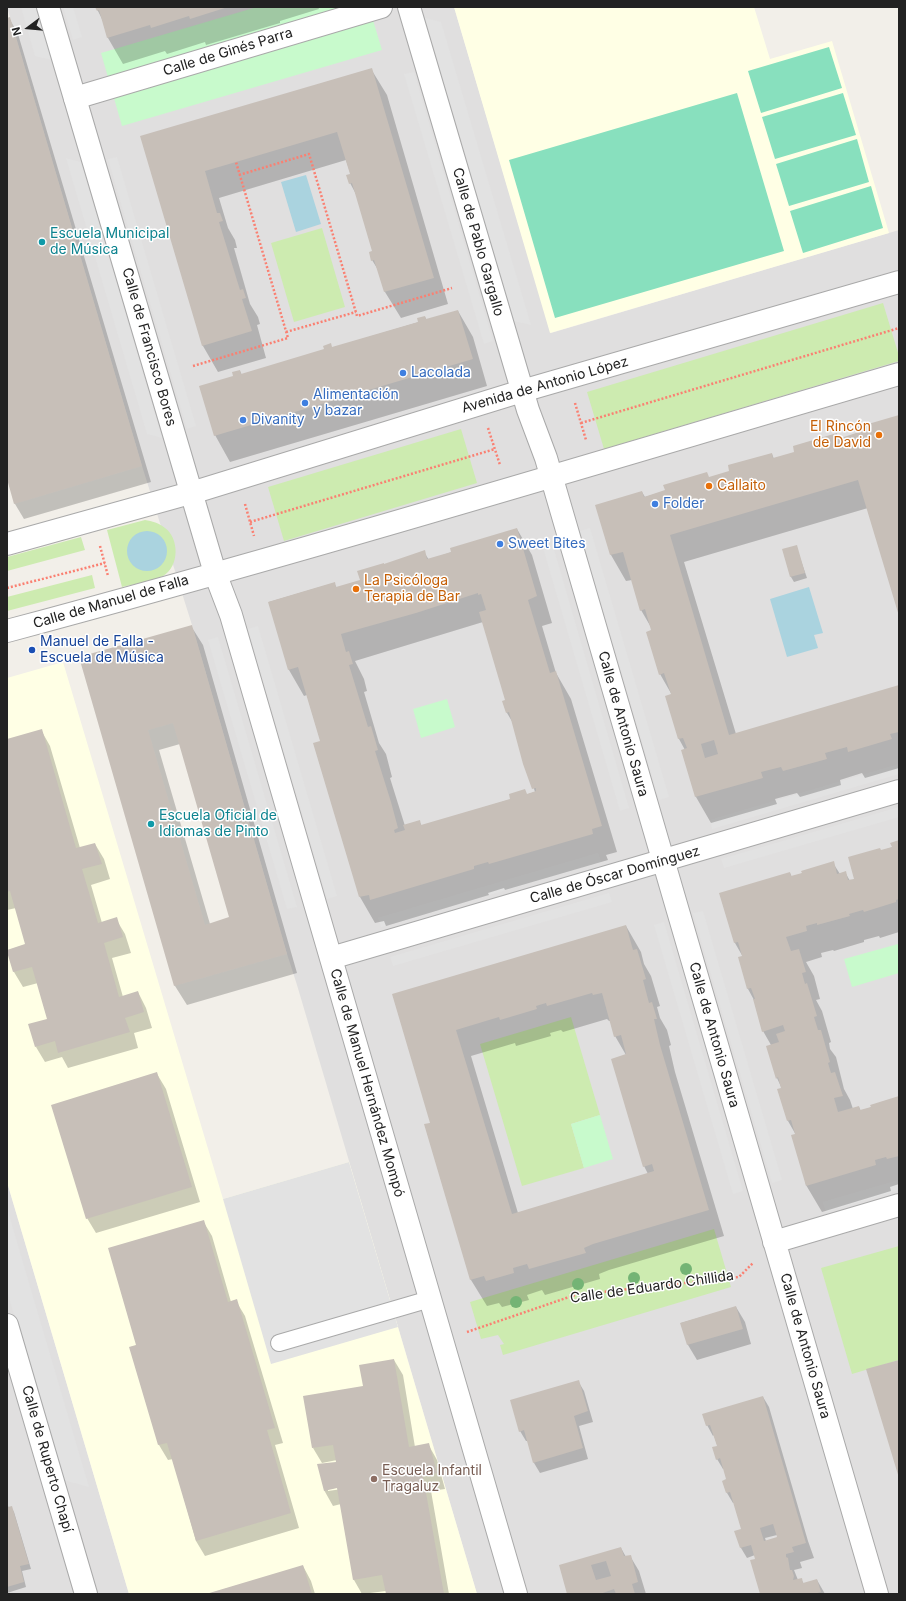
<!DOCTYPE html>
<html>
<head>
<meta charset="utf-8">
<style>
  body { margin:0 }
  #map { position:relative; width:906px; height:1601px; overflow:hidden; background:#f2efe9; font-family:Inter,sans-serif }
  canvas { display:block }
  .frame { position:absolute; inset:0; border:8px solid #222; pointer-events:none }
  .north { position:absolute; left:8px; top:8px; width:40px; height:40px; -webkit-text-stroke:3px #fff; paint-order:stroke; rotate:254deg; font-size:11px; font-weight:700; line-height:16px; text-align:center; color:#222 }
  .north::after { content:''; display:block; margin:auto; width:14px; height:18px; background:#222; clip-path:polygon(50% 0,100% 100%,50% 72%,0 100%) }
</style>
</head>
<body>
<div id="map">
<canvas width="906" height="1601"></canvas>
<div class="frame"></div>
<div class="north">N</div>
</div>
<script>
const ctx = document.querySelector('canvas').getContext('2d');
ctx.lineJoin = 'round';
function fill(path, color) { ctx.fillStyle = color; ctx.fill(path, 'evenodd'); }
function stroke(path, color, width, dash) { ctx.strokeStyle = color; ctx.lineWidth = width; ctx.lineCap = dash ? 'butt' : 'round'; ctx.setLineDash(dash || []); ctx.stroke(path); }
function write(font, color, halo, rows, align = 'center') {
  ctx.font = font + ' Inter,sans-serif'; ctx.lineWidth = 3; ctx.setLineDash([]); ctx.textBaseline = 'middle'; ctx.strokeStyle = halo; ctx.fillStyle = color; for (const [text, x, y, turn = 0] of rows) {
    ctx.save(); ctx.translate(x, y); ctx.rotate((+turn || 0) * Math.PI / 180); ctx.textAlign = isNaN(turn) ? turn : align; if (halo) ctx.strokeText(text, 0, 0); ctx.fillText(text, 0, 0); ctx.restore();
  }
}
fill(new Path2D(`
  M 7,7 L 454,7 L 551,333 L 899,230 L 899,1594 L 477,1594 L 297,985 L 287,954 L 192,625 L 142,466 Z
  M 7,1182 L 129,1594 L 7,1594 Z`), '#e0dfdf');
fill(new Path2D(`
  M 454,7 L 754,7 L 770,59 L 832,41 L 889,233 L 550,333 Z
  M 63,662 L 223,1199 L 349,1162 L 477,1594 L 129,1594 L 7,1182 L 7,678 Z`), '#ffffe5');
fill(new Path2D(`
  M 322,228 L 345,307 L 294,322 L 271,243 Z
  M 883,303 L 899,356 L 899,361 L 604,449 L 587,392 Z
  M 461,429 L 477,483 L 284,541 L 268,487 Z
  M 145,520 C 152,521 159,523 165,528 C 179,538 180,566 163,576 C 156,580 131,585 122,587 L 107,530 Z
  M 81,537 L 85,550 L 7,571 L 7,557 Z
  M 92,575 L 95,588 L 7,611 L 7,597 Z
  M 571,1017 L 600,1115 L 571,1124 L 584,1168 L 522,1186 L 480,1044 Z
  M 714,1229 L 731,1287 L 503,1355 L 500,1345 L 504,1344 L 498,1335 L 481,1339 L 470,1302 Z
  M 899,1246 L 899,1360 L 852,1374 L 821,1268 Z`), '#cdebb0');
fill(new Path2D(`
  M 257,7 L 369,7 L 382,50 L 122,126 L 101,53 Z
  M 447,699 L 455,727 L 421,738 L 413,709 Z
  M 898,944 L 899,973 L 852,987 L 844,959 Z
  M 600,1115 L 613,1159 L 584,1168 L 571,1124 Z`), '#c8facc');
fill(new Path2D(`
  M 829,47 L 842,88 L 761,113 L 748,71 Z
  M 737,93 L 784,251 L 555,318 L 509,160 Z
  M 843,93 L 856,135 L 775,159 L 762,117 Z
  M 857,139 L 869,182 L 789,206 L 776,164 Z
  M 871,186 L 883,228 L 803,253 L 790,211 Z`), '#88e0be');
fill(new Path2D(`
  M 21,7 L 36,7 L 52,60 L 35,56 Z
  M 63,7 L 73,7 L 82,37 L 73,40 Z
  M 425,18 L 441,22 L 531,325 L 514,321 Z
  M 414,72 L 493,341 L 484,344 L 404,74 Z
  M 117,157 L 196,426 L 187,429 L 108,159 Z
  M 66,158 L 81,162 L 162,438 L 147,434 Z
  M 590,528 L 669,797 L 659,800 L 580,531 Z
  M 551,539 L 629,808 L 620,811 L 541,541 Z
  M 258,626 L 337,896 L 327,899 L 248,629 Z
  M 218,637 L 297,907 L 287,909 L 208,640 Z
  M 899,764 L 899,774 L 712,829 L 710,820 Z
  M 899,807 L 899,817 L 724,868 L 721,859 Z
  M 598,853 L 601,862 L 381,927 L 378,918 Z
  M 609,893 L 612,902 L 393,966 L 390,957 Z
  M 703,911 L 782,1180 L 772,1183 L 693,913 Z
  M 664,922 L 743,1191 L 733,1194 L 654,925 Z
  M 349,1162 L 398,1327 L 271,1364 L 223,1199 Z
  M 899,1180 L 899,1190 L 826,1212 L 823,1202 Z
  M 7,1208 L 89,1487 L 63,1480 L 7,1291 Z`), '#e2e2e2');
fill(new Path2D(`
  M 306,175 L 321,224 L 296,232 L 281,182 Z
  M127 551a20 20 0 1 1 40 0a20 20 0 1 1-40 0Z
  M 809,587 L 823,633 L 814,635 L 818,648 L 787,657 L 770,599 Z`), '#aad3df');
fill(new Path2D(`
  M 96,7 L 318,7 L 319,9 L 280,21 L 280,23 L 206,45 L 205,42 L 167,54 L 165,51 L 123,64 L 108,38 L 103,21 Z
  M 9,18 L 18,34 L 151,482 L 24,519 L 15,504 L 7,475 L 7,19 Z
  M 371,69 L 387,95 L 448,304 L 401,318 L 385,292 L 380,273 L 372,260 L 373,252 L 357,196 L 350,183 L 351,175 L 346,160 L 219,198 L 228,228 L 235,240 L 237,248 L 234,248 L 250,304 L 258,317 L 260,324 L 257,325 L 266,358 L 218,372 L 203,346 L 142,137 Z
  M 458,311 L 473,337 L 487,386 L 230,462 L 215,435 L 235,377 L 240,371 L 242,375 L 419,322 L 425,317 L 427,320 Z
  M 899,416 L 899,614 L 868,508 L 684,562 L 736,734 L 899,686 L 899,768 L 865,778 L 862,773 L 840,780 L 841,785 L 800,797 L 797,793 L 775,799 L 777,804 L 711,823 L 696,797 L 682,751 L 685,750 L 679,739 L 666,697 L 672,695 L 660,674 L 652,629 L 641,610 L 632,580 L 626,581 L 611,555 L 597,506 L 642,492 L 645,497 L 731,472 L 772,454 L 774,459 L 796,453 L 836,435 L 839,440 L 860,433 Z
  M 517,529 L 532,555 L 552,623 L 542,626 L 556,673 L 571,699 L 617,852 L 606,855 L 608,860 L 505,890 L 504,888 L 488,893 L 489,895 L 386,926 L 384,921 L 375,923 L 360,897 L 314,744 L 321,742 L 307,695 L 304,696 L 289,670 L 269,602 L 334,583 L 337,588 L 362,581 L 384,565 L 424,552 L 429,560 ZM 483,622 L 506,700 L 507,713 L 513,723 L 535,792 L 422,826 L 419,821 L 405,826 L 390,778 L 392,777 L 386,754 L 379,743 L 364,692 L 367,691 L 364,679 L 355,661 Z
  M 796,546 L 807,578 L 794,582 L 791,577 L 783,550 Z
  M 191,626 L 203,645 L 297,973 L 187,1005 L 175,986 L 80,658 ZM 180,744 L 231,918 L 210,924 L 159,750 Z
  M 41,730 L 50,746 L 80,848 L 95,844 L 104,859 L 110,879 L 91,885 L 102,923 L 116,919 L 125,934 L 131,953 L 112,958 L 123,997 L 138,992 L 146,1008 L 152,1028 L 134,1033 L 138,1048 L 68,1068 L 62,1057 L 45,1062 L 36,1047 L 48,1019 L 38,983 L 23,987 L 14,972 L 8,951 L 27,945 L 16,908 L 7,910 L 7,740 Z
  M 899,841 L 899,932 L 880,938 L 879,936 L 864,940 L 864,942 L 834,951 L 833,950 L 821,953 L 822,957 L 806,962 L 814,976 L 820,999 L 816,1000 L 822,1011 L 831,1042 L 829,1043 L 830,1049 L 836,1057 L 844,1089 L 850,1100 L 853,1109 L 859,1107 L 861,1111 L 899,1097 L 899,1184 L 890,1187 L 891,1191 L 822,1212 L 806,1185 L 796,1135 L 788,1121 L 778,1090 L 782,1089 L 777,1078 L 771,1045 L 763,1031 L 754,1000 L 748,989 L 739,958 L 743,957 L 735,943 L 720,894 L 790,873 L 792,877 L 833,863 L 840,874 L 845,872 L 850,881 L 855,879 L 881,851 L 893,847 Z
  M 626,926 L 641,952 L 644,964 L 651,976 L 660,1006 L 657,1007 L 660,1018 L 667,1030 L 671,1045 L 669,1046 L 675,1072 L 724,1236 L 609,1270 L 599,1274 L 600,1279 L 545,1295 L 542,1290 L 527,1295 L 529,1300 L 502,1307 L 499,1303 L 487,1306 L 471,1280 L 425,1125 L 431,1123 L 393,995 ZM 607,1019 L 609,1021 L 611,1021 L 615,1036 L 626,1055 L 644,1166 L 648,1174 L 518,1213 L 471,1056 L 515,1043 L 516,1046 L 551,1036 L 550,1033 L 561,1030 L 563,1032 Z
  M 157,1074 L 166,1089 L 200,1202 L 96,1233 L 87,1218 Z
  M 203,1221 L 212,1236 L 231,1302 L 236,1301 L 245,1316 L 283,1443 L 275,1445 L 299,1528 L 205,1556 L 196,1541 L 173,1459 L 168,1460 L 159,1445 L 131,1347 L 138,1345 Z
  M 736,1307 L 745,1322 L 751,1344 L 697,1360 L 688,1345 L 681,1323 Z
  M 394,1360 L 403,1375 L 415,1447 L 428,1444 L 437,1460 L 445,1489 L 431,1491 L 449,1594 L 387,1594 L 386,1591 L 362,1594 L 354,1580 L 341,1504 L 333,1506 L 324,1490 L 337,1463 L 337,1460 L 322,1463 L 313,1448 L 364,1387 ZM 342,1487 L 342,1489 L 328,1491 L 328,1489 Z
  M 578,1381 L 584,1391 L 593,1422 L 579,1426 L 588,1459 L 540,1473 L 534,1463 L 528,1441 L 526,1441 L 520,1431 Z
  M 763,1397 L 769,1407 L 808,1541 L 814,1558 L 800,1562 L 802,1568 L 794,1570 L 798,1580 L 801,1579 L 804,1584 L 817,1580 L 825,1594 L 761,1594 L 755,1555 L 747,1558 L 741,1548 L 742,1529 L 734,1503 L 733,1503 L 727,1493 L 728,1480 L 724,1469 L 723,1469 L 717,1459 L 718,1447 L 714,1435 L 713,1436 L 707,1425 ZM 777,1535 L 778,1538 L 766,1541 L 765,1538 Z
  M 7,1504 L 9,1508 L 11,1507 L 14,1512 L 31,1569 L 22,1571 L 26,1587 L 7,1593 Z
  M 621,1548 L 626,1557 L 630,1556 L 639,1571 L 646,1594 L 568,1594 L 560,1566 Z
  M 303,1566 L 311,1581 L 315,1594 L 208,1594 Z`), '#0003');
fill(new Path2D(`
  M 95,7 L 228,7 L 190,19 L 189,16 L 151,28 L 150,25 L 107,38 L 99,10 L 97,11 Z
  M 10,17 L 142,466 L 14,504 L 7,479 L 7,18 Z
  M 372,68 L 434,278 L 384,292 L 374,260 L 371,261 L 369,252 L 372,251 L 352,183 L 349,184 L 346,175 L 350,174 L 337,132 L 236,162 L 205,171 L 217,213 L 220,213 L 223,221 L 219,222 L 240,290 L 243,289 L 246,298 L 242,299 L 252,331 L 202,346 L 140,136 Z
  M 458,310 L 473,359 L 214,436 L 199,386 L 233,376 L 232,372 L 240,370 L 241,374 L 324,349 L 323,346 L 331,343 L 332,347 L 418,322 L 417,318 L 425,316 L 426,319 Z
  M 899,415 L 899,616 L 858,480 L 670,535 L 729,735 L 899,685 L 899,732 L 890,734 L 892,739 L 848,752 L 847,747 L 825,753 L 827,759 L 783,771 L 781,767 L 761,772 L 763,778 L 695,797 L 681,750 L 687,748 L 683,738 L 678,739 L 665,696 L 671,694 L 664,673 L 659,675 L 646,632 L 651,630 L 645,609 L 640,611 L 623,552 L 610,555 L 595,505 L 642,491 L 644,497 L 665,490 L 663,485 L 707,472 L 709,477 L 729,471 L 728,465 L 772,453 L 773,458 L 794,452 L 793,446 L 837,433 L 838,439 L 859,432 L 858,427 ZM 714,740 L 718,754 L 705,758 L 701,744 Z
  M 517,528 L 537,596 L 528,600 L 550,673 L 556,671 L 602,826 L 592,829 L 593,834 L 489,864 L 488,862 L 474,866 L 474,869 L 370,900 L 369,895 L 359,897 L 313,743 L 320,741 L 298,667 L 288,670 L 268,602 L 335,582 L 336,587 L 360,580 L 357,571 L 384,563 L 384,564 L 425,550 L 427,559 L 451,552 L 450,548 ZM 478,593 L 478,595 L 481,594 L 486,610 L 479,612 L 505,700 L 502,701 L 506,713 L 509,712 L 523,764 L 532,789 L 536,788 L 536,791 L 527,794 L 525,789 L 509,794 L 510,799 L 421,825 L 420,820 L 403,825 L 405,830 L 395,833 L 394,830 L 398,828 L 391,802 L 375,751 L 378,750 L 371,726 L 368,727 L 349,665 L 353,664 L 349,651 L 346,652 L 341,634 L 416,613 Z
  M 797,545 L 805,573 L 790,577 L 782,549 Z
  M 192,625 L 287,954 L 174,986 L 79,657 ZM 173,723 L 229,917 L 205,925 L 148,730 Z
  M 42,729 L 76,848 L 95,843 L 102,864 L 82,869 L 98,923 L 117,917 L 123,937 L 104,943 L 119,997 L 138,991 L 144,1012 L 125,1018 L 130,1032 L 58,1053 L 55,1041 L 35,1047 L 28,1024 L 47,1019 L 32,967 L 13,972 L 7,952 L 7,950 L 25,944 L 10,891 L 7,892 L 7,739 Z
  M 899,840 L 899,899 L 896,900 L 896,902 L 864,912 L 863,910 L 849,914 L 850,916 L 817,925 L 817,923 L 806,926 L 807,931 L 786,937 L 791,951 L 799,949 L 806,972 L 802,973 L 805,984 L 807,983 L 817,1016 L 814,1017 L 818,1030 L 821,1030 L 830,1062 L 828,1063 L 831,1073 L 835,1072 L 843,1096 L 834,1098 L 838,1112 L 859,1106 L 860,1110 L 871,1107 L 870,1105 L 899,1096 L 899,1156 L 887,1159 L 886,1157 L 875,1160 L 876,1165 L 806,1186 L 791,1135 L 795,1134 L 791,1120 L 787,1121 L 777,1089 L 781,1088 L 778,1077 L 776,1079 L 766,1046 L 779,1042 L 776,1034 L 785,1031 L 783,1025 L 762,1032 L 753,999 L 755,999 L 751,988 L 747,989 L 738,957 L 742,956 L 738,942 L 734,943 L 719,893 L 790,872 L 791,876 L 802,873 L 801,871 L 834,861 L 837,874 L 846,871 L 848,880 L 854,879 L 848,857 L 880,848 L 881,850 L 892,847 L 890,843 Z
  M 626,925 L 633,950 L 637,949 L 646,979 L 643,980 L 649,1003 L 652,1002 L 657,1019 L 654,1019 L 660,1045 L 709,1210 L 593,1244 L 584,1248 L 586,1253 L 529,1269 L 527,1264 L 513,1268 L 514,1273 L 486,1281 L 484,1276 L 470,1280 L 424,1124 L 430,1123 L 392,994 ZM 592,993 L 593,995 L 602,993 L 614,1037 L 621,1035 L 626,1054 L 611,1059 L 643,1167 L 652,1164 L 654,1171 L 512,1214 L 456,1030 L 499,1017 L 500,1020 L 537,1009 L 536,1006 L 546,1003 L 547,1006 Z
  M 157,1072 L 192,1187 L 86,1219 L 51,1105 Z
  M 204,1220 L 228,1302 L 237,1299 L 275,1428 L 267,1430 L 291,1513 L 196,1541 L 167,1443 L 158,1445 L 129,1347 L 136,1345 L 108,1248 Z
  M 736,1306 L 743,1329 L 687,1345 L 680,1323 Z
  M 394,1359 L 409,1447 L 429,1443 L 437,1473 L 423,1476 L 444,1594 L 386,1594 L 382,1575 L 353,1580 L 337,1488 L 324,1491 L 317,1464 L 336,1462 L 333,1445 L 312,1448 L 303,1396 L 363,1386 L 359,1365 Z
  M 899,1360 L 899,1478 L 866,1369 Z
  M 579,1380 L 588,1411 L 574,1416 L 583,1448 L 533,1463 L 524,1430 L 519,1432 L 510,1400 Z
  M 763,1396 L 806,1543 L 792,1547 L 794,1552 L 786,1554 L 786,1557 L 788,1558 L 790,1570 L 792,1570 L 794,1576 L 793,1580 L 802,1578 L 803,1583 L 817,1579 L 821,1592 L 814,1594 L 760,1594 L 750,1560 L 755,1559 L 751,1545 L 740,1548 L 734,1531 L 741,1529 L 730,1492 L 726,1493 L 722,1481 L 726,1479 L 720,1458 L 716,1460 L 712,1447 L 717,1446 L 710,1425 L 706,1426 L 702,1414 ZM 773,1524 L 777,1537 L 764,1541 L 760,1528 Z
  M 7,1504 L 8,1507 L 12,1506 L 29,1564 L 20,1566 L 24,1582 L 7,1587 Z
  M 621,1547 L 624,1556 L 631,1555 L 638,1582 L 632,1584 L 635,1594 L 616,1594 L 614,1589 L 600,1594 L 567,1594 L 559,1565 ZM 606,1561 L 611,1576 L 596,1580 L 591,1565 Z
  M 303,1565 L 312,1594 L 206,1594 Z`), '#c7bfb8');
const service = new Path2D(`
  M 279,1343 L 430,1299`);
const pedestrian = new Path2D(`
  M 75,98 L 381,7`);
const minor = new Path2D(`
  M 48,7 L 215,573 L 231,615 L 516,1594
  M 409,7 L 528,410 L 546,458 L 877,1594
  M 331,958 L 899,791
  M 774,1242 L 899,1205
  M 7,1325 L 86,1594`);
const tertiary = new Path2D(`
  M 7,544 L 201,490 L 522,391 L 899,282
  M 7,631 C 306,551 602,461 899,374`);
stroke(service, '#a9a9a9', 18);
stroke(pedestrian, '#a9a9a9', 24);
stroke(minor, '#a9a9a9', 24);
stroke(tertiary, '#a9a9a9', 24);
stroke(new Path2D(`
  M 239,175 L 309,154 L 357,316 L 452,288
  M 286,332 L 356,312
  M 193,366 L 288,338 L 236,162
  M 575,403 L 586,440
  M 581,423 L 899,328
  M 488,428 L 500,465
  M 245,504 L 254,536
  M 250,522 L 495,449
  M 100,546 L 108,576
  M 7,588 L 105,563
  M 467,1332 L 575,1295 L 739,1277 L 753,1263`), '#fa8072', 2.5, [2, 2]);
stroke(service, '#fff', 16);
stroke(pedestrian, '#fff', 22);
stroke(minor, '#fff', 22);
stroke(tertiary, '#fff', 22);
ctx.fillStyle = '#74b475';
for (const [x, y] of [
  [686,1269],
  [634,1278],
  [578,1284],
  [516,1302]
]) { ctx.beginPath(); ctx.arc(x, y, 6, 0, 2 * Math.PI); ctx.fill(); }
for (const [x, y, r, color] of [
  [42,242,4,"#0f9aa8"],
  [403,373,4,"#3f7fe0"],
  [305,403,4,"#3f7fe0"],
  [243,420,4,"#3f7fe0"],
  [879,435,4,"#e8710a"],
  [709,486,4,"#e8710a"],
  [655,504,4,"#3f7fe0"],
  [500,544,4,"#3f7fe0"],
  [356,589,4,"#e8710a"],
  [32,650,4,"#1a4fb4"],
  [151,824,4,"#0f9aa8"],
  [374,1479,4,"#8d6e63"]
]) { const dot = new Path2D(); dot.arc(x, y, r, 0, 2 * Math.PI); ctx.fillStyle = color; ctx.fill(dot); stroke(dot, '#fff', 1.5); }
write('14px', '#222', '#fff', [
  ["Calle de Ginés Parra",228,52,-17],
  ["Calle de Pablo Gargallo",478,242,74],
  ["Calle de Francisco Bores",149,347,74],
  ["Avenida de Antonio López",545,385,-16],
  ["Calle de Manuel de Falla",111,602,-16],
  ["Calle de Antonio Saura",623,724,74],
  ["Calle de Óscar Domínguez",615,875,-16],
  ["Calle de Antonio Saura",714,1035,74],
  ["Calle de Manuel Hernández Mompó",367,1083,74],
  ["Calle de Eduardo Chillida",652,1287,-8],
  ["Calle de Antonio Saura",805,1346,74],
  ["Calle de Ruperto Chapí",47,1459,74]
]);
write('14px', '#0d838f', '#fff', [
  ["Escuela Municipal",50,234],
  ["de Música",50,250],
  ["Escuela Oficial de",159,816],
  ["Idiomas de Pinto",159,832]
], 'left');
write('14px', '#366cbe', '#fff', [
  ["Lacolada",411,373],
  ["Alimentación",313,395],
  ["y bazar",313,411],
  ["Divanity",251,420],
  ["Folder",663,504],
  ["Sweet Bites",508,544]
], 'left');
write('14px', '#c56008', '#fff', [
  ["El Rincón",871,427,"right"],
  ["de David",871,443,"right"],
  ["Callaito",717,486],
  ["La Psicóloga",364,581],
  ["Terapia de Bar",364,597]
], 'left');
write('14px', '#164399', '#fff', [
  ["Manuel de Falla -",40,642],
  ["Escuela de Música",40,658]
], 'left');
write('14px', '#785e54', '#fff', [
  ["Escuela Infantil",382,1471],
  ["Tragaluz",382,1487]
], 'left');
</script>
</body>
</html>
